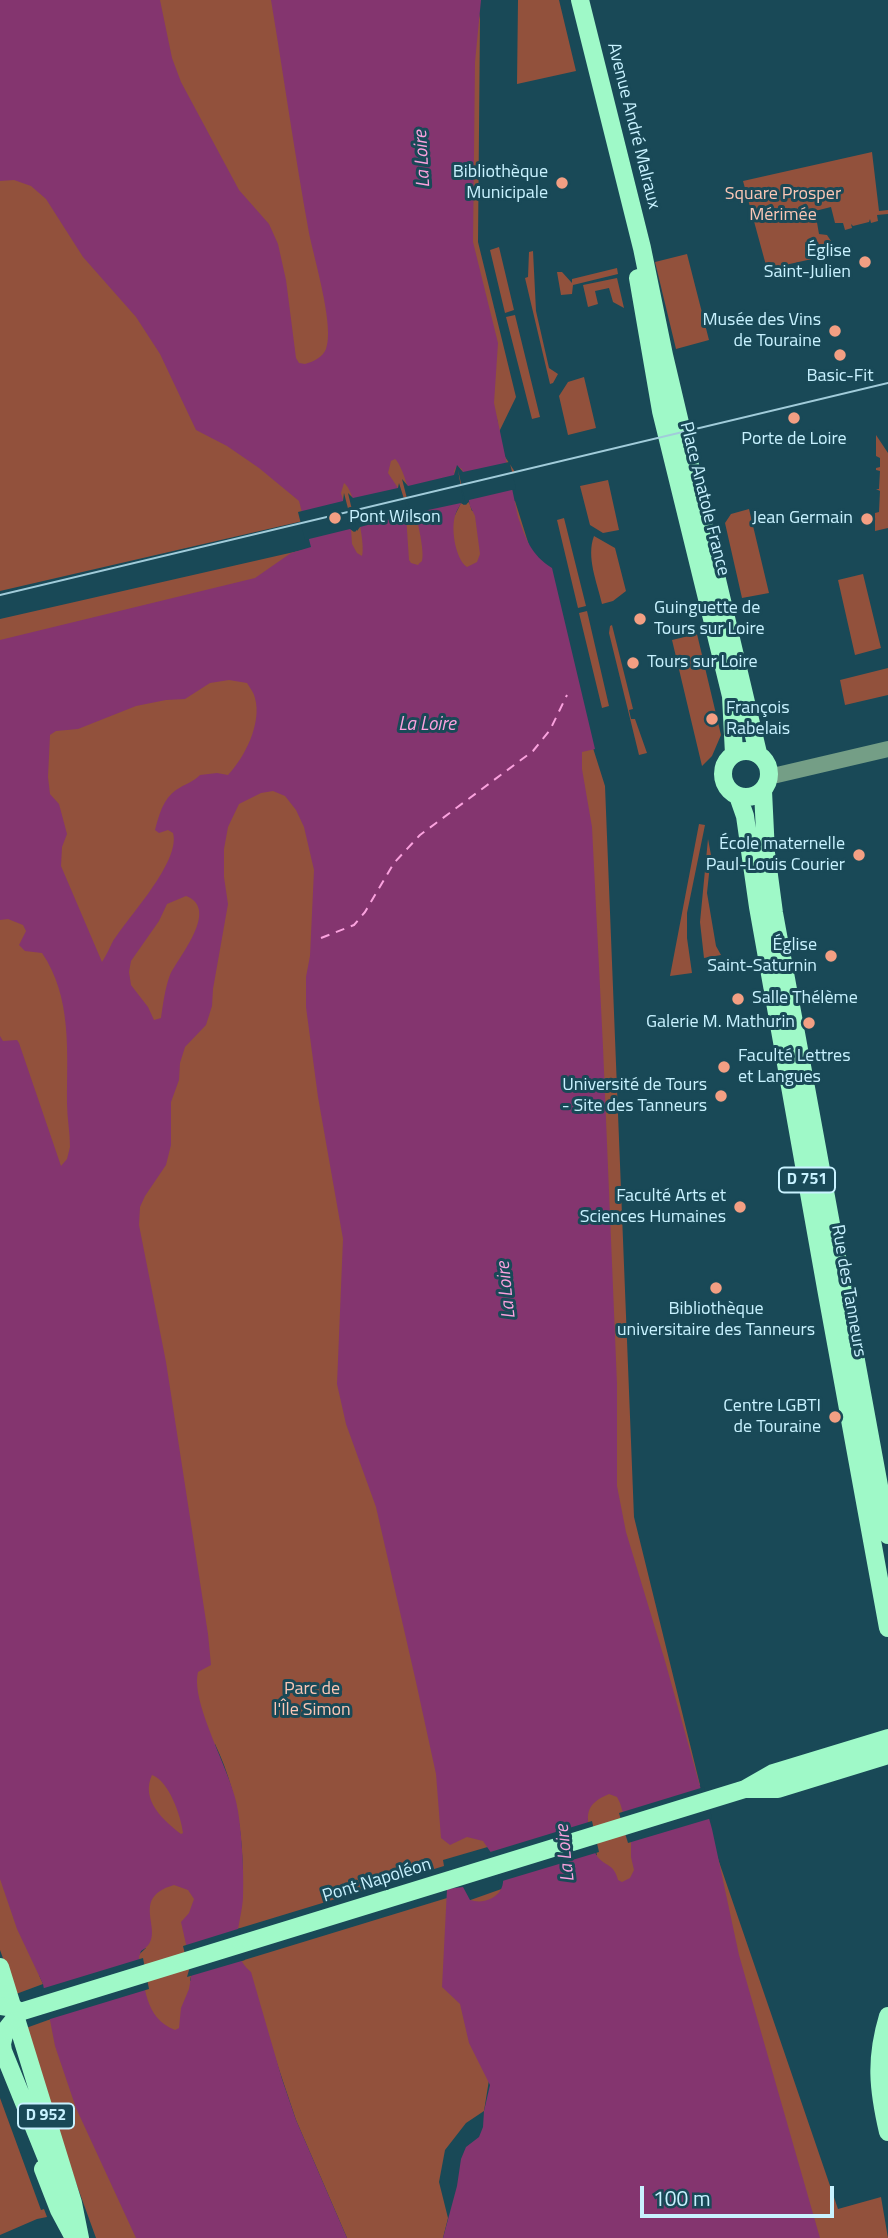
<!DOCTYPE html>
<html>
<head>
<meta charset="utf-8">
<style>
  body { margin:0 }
  #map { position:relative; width:888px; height:2238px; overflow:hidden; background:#194957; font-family:"Titillium Web",sans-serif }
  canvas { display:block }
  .scale { position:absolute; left:640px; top:2186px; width:194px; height:32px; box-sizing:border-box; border:4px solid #c8f2ff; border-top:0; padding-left:9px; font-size:21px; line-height:24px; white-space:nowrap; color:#c8f2ff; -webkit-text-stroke:5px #194957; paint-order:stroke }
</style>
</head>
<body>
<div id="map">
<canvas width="888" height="2238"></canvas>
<div class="scale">100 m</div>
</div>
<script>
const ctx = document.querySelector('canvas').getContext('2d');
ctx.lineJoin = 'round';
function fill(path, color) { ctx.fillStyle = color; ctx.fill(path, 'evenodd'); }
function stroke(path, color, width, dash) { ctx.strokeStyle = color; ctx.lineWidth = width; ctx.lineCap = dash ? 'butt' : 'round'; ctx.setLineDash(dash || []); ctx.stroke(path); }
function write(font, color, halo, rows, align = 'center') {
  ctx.font = font + ' "Titillium Web",sans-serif'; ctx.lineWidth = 6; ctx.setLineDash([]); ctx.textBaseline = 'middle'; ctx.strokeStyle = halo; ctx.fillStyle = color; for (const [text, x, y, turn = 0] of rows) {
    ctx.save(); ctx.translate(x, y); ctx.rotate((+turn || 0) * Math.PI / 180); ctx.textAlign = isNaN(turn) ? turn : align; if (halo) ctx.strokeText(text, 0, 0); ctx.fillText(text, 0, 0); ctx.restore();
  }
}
fill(new Path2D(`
  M 0,0 L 477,0 L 480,19 L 478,242 L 516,397 L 499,432 L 497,419 L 490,434 L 515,472 L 0,591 Z
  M 518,0 L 559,0 L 576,71 L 517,84 Z
  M 872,152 L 879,211 L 888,210 L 888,214 L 877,215 L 878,221 L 871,223 L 870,219 L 869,222 L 853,226 L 851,224 L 852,228 L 845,230 L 843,223 L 835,223 L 831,207 L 815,211 L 819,234 L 827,235 L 839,253 L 767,269 L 743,181 Z
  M 499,247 L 514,310 L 505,313 L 490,250 Z
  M 533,251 L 536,311 L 549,368 L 558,374 L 553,383 L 550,384 L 525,278 L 528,277 L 529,252 Z
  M 687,254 L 709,340 L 676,349 L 655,262 Z
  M 617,268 L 618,274 L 573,285 L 572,294 L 561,295 L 557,272 L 562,272 L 572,283 L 572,279 Z
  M 617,278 L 624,308 L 613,302 L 609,288 L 595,291 L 598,304 L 588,307 L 583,285 Z
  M 515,315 L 540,417 L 532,419 L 506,317 Z
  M 584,377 L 596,428 L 568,435 L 559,396 L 568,382 Z
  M 876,435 L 888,453 L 888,528 L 875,531 L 875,513 L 879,512 L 880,491 L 876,489 L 879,489 L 880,471 L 876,470 L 876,468 L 880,467 L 880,458 L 876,456 Z
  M 608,480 L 619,530 L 603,533 L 590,525 L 580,486 Z
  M 515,501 L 605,786 L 634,1517 L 700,1785 L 622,1808 L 704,1818 L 838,2209 L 881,2197 L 888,2238 L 448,2238 L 506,2105 L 489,2080 L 484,2111 L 466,2123 L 445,2150 L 439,2182 L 448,2218 L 443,2238 L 347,2238 L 296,2120 L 245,1968 L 284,2100 L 342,2238 L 96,2238 L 71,2169 L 26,2028 L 51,2019 L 54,2034 L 146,1948 L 39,1975 L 43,1984 L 16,1994 L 0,1950 L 0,619 L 351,539 L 351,529 L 355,532 L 359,527 L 407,523 L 406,515 L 411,519 L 414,514 L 416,523 L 455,515 L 461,503 L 465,505 L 469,502 L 472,511 ZM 215,1744 C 242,1800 249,1868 237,1929 L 444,1866 L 443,1860 L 587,1818 L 597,1855 L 448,1908 L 447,1898 L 241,1961 L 190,1981 L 192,1971 L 190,1957 Z
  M 749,509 L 769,593 L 742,598 L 725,523 L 731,514 Z
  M 564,518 L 586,606 L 578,608 L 557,520 Z
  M 594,536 L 615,548 L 626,591 L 613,601 L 602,604 C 597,582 586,557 594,536 Z
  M 863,574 L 881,648 L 855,655 L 838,580 Z
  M 587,611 L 609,706 L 602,708 L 579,613 Z
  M 612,625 L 633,709 L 629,710 L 631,719 L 635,719 L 647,753 L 639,755 L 609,633 L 610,626 Z
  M 697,634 L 721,735 L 712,756 L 702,766 L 672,640 Z
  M 888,668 L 888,695 L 845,705 L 840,680 Z
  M 699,824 L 705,825 L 687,913 L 687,938 L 692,973 L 670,976 Z
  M 708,839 L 711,855 L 707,893 L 716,946 L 721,955 L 704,958 L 700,922 Z
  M 0,2098 L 41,2210 L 44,2209 L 47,2217 L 37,2219 L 0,2235 Z`), '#92513c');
fill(new Path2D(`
  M 0,0 L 160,0 L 172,58 L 181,82 L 239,190 L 269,224 L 278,244 L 286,280 L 296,358 L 299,363 L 305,364 C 313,362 323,357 326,349 C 335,327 314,258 309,233 C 295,156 284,78 271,0 L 481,0 L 475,62 L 473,242 L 498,343 L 494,403 L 518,517 C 526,539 531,555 552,568 L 595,749 L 582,752 L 582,769 L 592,827 L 603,1047 L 617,1384 L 617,1486 L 626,1532 L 665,1661 L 712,1829 L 739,1955 L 820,2238 L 443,2238 L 457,2186 L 461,2159 L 466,2147 L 479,2137 L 483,2127 L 484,2111 L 490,2085 L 469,2043 L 460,2004 L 442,1987 L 447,1889 L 463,1887 L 470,1900 C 489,1906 510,1892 501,1870 C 497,1860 489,1850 483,1841 L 467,1837 L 450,1845 L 441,1838 L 436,1774 L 416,1682 L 376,1507 L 346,1424 L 337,1384 L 343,1239 L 318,1097 L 306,1007 L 306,977 L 310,956 L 314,870 L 304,827 L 296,810 L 285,796 L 273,791 L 261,793 L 239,804 L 228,827 L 224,849 L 224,877 L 228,904 L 213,989 L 212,1006 L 206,1025 L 185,1047 L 180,1063 L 179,1080 L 171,1102 L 171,1145 L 166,1165 L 145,1196 L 140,1207 L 139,1225 L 166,1362 L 208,1634 L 211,1665 L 198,1672 C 190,1705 234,1775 238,1811 C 242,1837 244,1871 243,1897 C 242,1923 226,1951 251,1972 L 282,2079 L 296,2120 L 347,2238 L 136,2238 L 76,2108 L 55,2046 L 43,1984 L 17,1929 L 0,1879 L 0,1036 L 3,1041 L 17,1040 L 19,1043 L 61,1166 L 67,1159 L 70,1147 C 70,1132 67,1117 67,1103 C 67,1051 72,997 42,953 L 25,951 L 19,945 L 26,931 L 23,925 L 8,919 L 0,920 L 0,640 L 255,578 L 291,553 L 311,547 L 299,501 L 259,468 L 227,446 L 196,430 L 160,354 L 136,317 L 83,257 L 46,199 L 31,186 L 14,180 L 0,181 ZM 395,459 C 405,466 427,548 422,561 C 421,562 419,563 418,565 L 411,563 L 409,560 L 406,515 L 398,488 L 388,473 L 391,461 ZM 457,466 L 462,469 L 470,506 L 475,516 L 480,554 L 477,562 L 467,567 C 455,559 450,526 456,513 C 457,509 460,506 461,503 L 454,471 ZM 344,483 C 354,489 366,544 362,556 L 357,553 L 352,544 L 351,529 L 341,493 ZM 229,680 L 247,683 C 250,688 254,693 255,698 C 262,723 245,757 228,775 L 217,773 L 200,775 C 193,782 185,784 176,790 C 163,799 159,815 155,830 L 159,833 L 168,830 L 173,833 C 181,862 127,918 112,943 C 109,949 106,956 102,962 L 61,866 L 62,847 L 67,834 L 59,804 L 50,794 L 48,777 L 50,735 L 56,731 L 78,729 L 136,706 L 166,700 L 185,699 L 210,683 ZM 186,896 C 220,909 179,956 170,975 C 165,988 163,1004 161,1018 L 154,1020 L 148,1007 L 131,985 L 129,972 L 131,961 L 159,921 L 167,904 ZM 152,1775 C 169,1781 181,1816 183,1833 L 181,1834 C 164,1821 140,1800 152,1775 ZM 609,1794 L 617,1797 L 620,1803 L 631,1839 L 631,1857 L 634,1870 L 630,1878 L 622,1882 L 618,1880 C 614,1863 605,1867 597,1856 C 594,1852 593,1844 592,1839 C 585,1815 585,1804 609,1794 ZM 174,1885 L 188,1890 L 194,1899 L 189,1913 L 181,1922 L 192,1971 L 189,1989 L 181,2008 L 179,2028 L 175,2030 C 144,2018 145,1985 139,1957 L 141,1951 C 171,1935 125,1899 174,1885 Z`), '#84356f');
fill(new Path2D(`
  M 509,459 L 516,489 L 469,500 L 466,505 L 458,470 L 464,505 L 461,503 L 414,513 L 412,518 L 402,479 L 408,486 L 454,475 L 457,465 L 463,472 L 509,462 Z
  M 399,483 L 410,518 L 406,515 L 360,527 L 357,531 L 348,493 L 353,498 L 398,488 Z
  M 344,493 L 354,532 L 350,529 L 305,540 L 298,512 L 343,501 Z
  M 704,1787 L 712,1818 L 628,1843 L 619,1813 Z
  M 592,1821 L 599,1852 L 499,1882 L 498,1871 L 487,1853 Z
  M 241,1928 L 239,1936 L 245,1960 L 187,1977 L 189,1970 L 183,1946 Z
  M 143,1958 L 149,1989 L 47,2020 L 41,1989 Z`), '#194957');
stroke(new Path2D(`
  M 321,938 L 354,925 L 365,912 L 394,863 L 420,835 L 533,751 L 550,730 L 567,695`), '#faa2de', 2, [9, 7]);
stroke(new Path2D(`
  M 770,774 L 777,775 L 888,749`), '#749e86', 16);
stroke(new Path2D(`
  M 580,0 L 642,248 L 664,355 L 758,753
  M 638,278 L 661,411 L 731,696 L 734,754
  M723 774a23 23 0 1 1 46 0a23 23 0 1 1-46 0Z
  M 763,791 L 766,853 L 774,913 L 888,1535
  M 738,796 L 745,816 L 758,907 L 827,1294 L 888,1628
  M 745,1789 L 778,1789 L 888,1755
  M 0,1967 L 73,2203 L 80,2238
  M 20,2012 L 745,1789 L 773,1773 L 888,1738
  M 888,2016 C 875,2059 878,2089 888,2132
  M 5,2031 L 2,2044 L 3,2051 L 55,2179
  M 43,2169 L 59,2210 L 74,2238`), '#9ff9c8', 18);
stroke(new Path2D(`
  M 0,595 L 888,383`), '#a1ccda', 2);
stroke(new Path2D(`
  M 0,2006 L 14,2008 L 20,2012
  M 5,2031 L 20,2012`), '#9ff9c8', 18);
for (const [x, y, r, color] of [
  [562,183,7,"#f39f83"],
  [865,262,7,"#f39f83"],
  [835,331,7,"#f39f83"],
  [840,355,7,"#f39f83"],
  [794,418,7,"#f39f83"],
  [335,518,7,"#f39f83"],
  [867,519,7,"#f39f83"],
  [640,619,7,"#f39f83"],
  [633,663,7,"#f39f83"],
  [712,719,7,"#f39f83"],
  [859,855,7,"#f39f83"],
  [831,956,7,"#f39f83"],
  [738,999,7,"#f39f83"],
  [809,1023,7,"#f39f83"],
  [724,1067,7,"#f39f83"],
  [721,1096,7,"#f39f83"],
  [740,1207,7,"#f39f83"],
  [716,1288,7,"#f39f83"],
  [835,1417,7,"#f39f83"]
]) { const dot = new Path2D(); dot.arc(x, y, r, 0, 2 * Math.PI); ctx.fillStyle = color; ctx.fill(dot); stroke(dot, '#194957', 2.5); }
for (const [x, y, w] of [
  [807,1180,56],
  [46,2116,56]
]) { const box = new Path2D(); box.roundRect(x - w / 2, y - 12.5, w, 25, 5); ctx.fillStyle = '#194957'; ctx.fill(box); stroke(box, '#c8f2ff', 2); }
write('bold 16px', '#c8f2ff', null, [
  ["D 751",807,1180],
  ["D 952",46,2116]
]);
write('18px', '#c8f2ff', '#194957', [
  ["Avenue André Malraux",633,126,76],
  ["Place Anatole France",704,499,76],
  ["Rue des Tanneurs",848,1291,80],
  ["Pont Napoléon",377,1881,-17]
]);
write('18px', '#c8f2ff', '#194957', [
  ["Bibliothèque",548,173],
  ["Municipale",548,194],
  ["Église",851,252],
  ["Saint-Julien",851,273],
  ["Musée des Vins",821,321],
  ["de Touraine",821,342],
  ["Basic-Fit",840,377,"center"],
  ["Porte de Loire",794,440,"center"],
  ["Pont Wilson",349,518,"left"],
  ["Jean Germain",853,519],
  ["Guinguette de",654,609,"left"],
  ["Tours sur Loire",654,630,"left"],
  ["Tours sur Loire",647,663,"left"],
  ["François",726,709,"left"],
  ["Rabelais",726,730,"left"],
  ["École maternelle",845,845],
  ["Paul-Louis Courier",845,866],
  ["Église",817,946],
  ["Saint-Saturnin",817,967],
  ["Salle Thélème",752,999,"left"],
  ["Galerie M. Mathurin",795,1023],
  ["Faculté Lettres",738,1057,"left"],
  ["et Langues",738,1078,"left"],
  ["Université de Tours",707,1086],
  ["- Site des Tanneurs",707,1107],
  ["Faculté Arts et",726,1197],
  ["Sciences Humaines",726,1218],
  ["Bibliothèque",716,1310,"center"],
  ["universitaire des Tanneurs",716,1331,"center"],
  ["Centre LGBTI",821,1407],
  ["de Touraine",821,1428]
], 'right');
write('18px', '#fbc7b6', '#194957', [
  ["Square Prosper",783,195],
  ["Mérimée",783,216],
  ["Parc de",312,1690],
  ["l'Île Simon",312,1711]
]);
write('italic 19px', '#faa2de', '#194957', [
  ["La Loire",423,159,-93],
  ["La Loire",427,725],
  ["La Loire",507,1290,-96],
  ["La Loire",566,1853,-96]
]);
</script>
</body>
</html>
